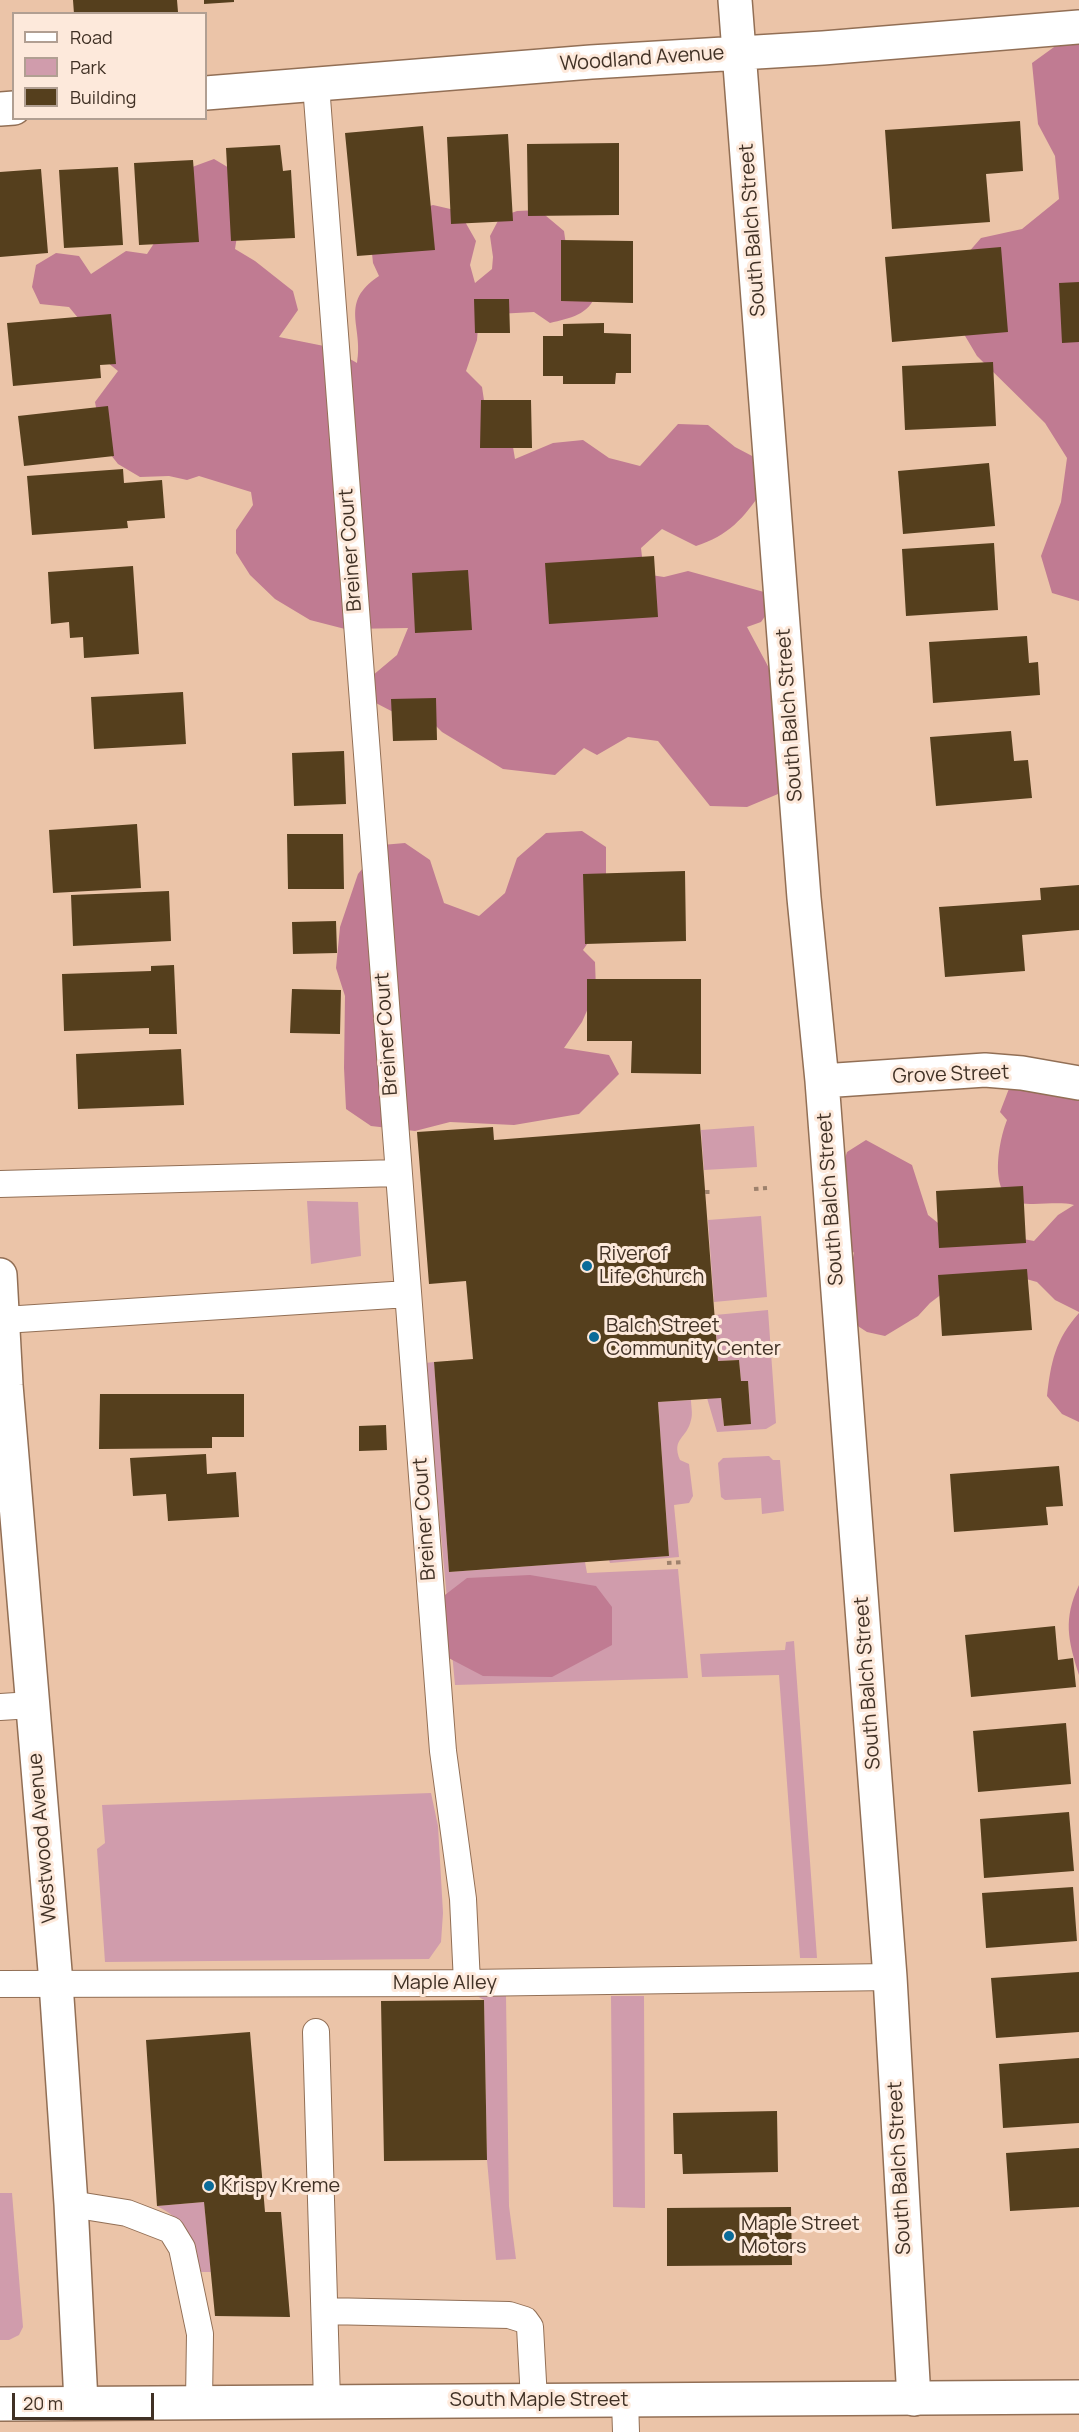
<!DOCTYPE html>
<html>
<head>
<meta charset="utf-8">
<style>
  body { margin:0 }
  #map { position:relative; width:1079px; height:2432px; overflow:hidden; background:#ebc4a8; font-family:Manrope,sans-serif }
  canvas { display:block }
  .legend { position:absolute; left:12px; top:12px; width:195px; height:108px; box-sizing:border-box; background:#fde9db; border:2px solid #b19f92; margin:0; padding:8px 10px; list-style:none; font-size:18px; color:#403125 }
  .legend li { display:flex; align-items:center; gap:12px; height:30px }
  .legend b { width:30px; border:2px solid #b19f92 }
  .scale { position:absolute; left:12px; top:2393px; width:142px; height:27px; box-sizing:border-box; border:3px solid #403125; border-top:0; padding-left:8px; font-size:18px; line-height:21px; white-space:nowrap; color:#403125; -webkit-text-stroke:4px #fde9db; paint-order:stroke }
</style>
</head>
<body>
<div id="map">
<canvas width="1079" height="2432"></canvas>
<ul class="legend">
<li><b style="height:8px;background:#fff"></b>Road</li>
<li><b style="height:16px;background:#d09cac"></b>Park</li>
<li><b style="height:16px;background:#553f1d"></b>Building</li>
</ul>
<div class="scale">20 m</div>
</div>
<script>
const ctx = document.querySelector('canvas').getContext('2d');
ctx.lineJoin = 'round';
function fill(path, color) { ctx.fillStyle = color; ctx.fill(path, 'evenodd'); }
function stroke(path, color, width, dash) { ctx.strokeStyle = color; ctx.lineWidth = width; ctx.lineCap = dash ? 'butt' : 'round'; ctx.setLineDash(dash || []); ctx.stroke(path); }
function write(font, color, halo, rows, align = 'center') {
  ctx.font = font + ' Manrope,sans-serif'; ctx.lineWidth = 6; ctx.setLineDash([]); ctx.textBaseline = 'middle'; ctx.strokeStyle = halo; ctx.fillStyle = color; for (const [text, x, y, turn = 0] of rows) {
    ctx.save(); ctx.translate(x, y); ctx.rotate((+turn || 0) * Math.PI / 180); ctx.textAlign = isNaN(turn) ? turn : align; if (halo) ctx.strokeText(text, 0, 0); ctx.fillText(text, 0, 0); ctx.restore();
  }
}
fill(new Path2D(`
  M 754,1126 L 757,1167 L 704,1170 L 701,1130 Z
  M 307,1201 L 358,1202 L 361,1256 L 311,1264 Z
  M 761,1216 L 767,1297 L 714,1302 L 708,1220 Z
  M 768,1310 L 776,1423 L 766,1429 L 717,1432 L 707,1398 L 721,1398 L 724,1426 L 751,1424 L 748,1381 L 741,1381 L 739,1360 L 718,1361 L 715,1315 Z
  M 434,1362 L 449,1572 L 585,1562 L 587,1573 L 678,1569 L 688,1678 L 455,1685 L 425,1363 Z
  M 691,1400 C 691,1406 693,1414 691,1420 C 687,1439 671,1438 680,1460 L 689,1464 L 693,1496 L 689,1503 L 674,1505 L 679,1557 L 610,1563 L 609,1560 L 669,1556 L 658,1402 Z
  M 769,1456 L 773,1460 L 780,1460 L 784,1511 L 762,1514 L 761,1498 L 725,1500 L 721,1497 L 718,1463 L 723,1458 Z
  M 794,1641 L 817,1958 L 800,1958 L 779,1675 L 702,1677 L 700,1654 L 785,1650 L 786,1642 Z
  M 431,1793 L 438,1826 L 443,1913 L 441,1942 L 429,1959 L 105,1962 L 97,1849 L 105,1843 L 102,1805 Z
  M 477,1996 L 506,1996 L 509,2206 L 516,2259 L 496,2260 L 487,2160 L 484,2000 Z
  M 611,1996 L 644,1996 L 645,2208 L 613,2207 Z
  M 0,2193 L 12,2193 L 23,2327 L 19,2335 L 9,2340 L 0,2340 Z
  M 204,2202 L 211,2272 L 199,2272 C 195,2239 188,2222 157,2206 Z`), '#d09cac');
fill(new Path2D(`
  M 1061,42 L 1079,42 L 1079,601 L 1052,593 L 1041,556 L 1061,502 L 1067,458 L 1045,423 L 977,356 L 955,319 L 953,270 L 981,238 L 1022,229 L 1059,199 L 1055,156 L 1038,124 L 1032,63 Z
  M 214,159 L 246,178 L 235,249 L 255,261 L 293,291 L 298,310 L 279,337 L 329,347 L 357,363 C 364,326 338,303 379,276 L 373,263 L 371,244 L 403,215 L 433,205 L 459,211 L 476,241 L 470,265 L 475,283 L 492,269 L 493,257 L 490,236 L 500,217 L 517,211 L 539,210 L 564,231 L 568,259 L 596,294 C 589,315 570,318 550,323 L 534,312 L 479,315 L 477,340 L 466,371 L 482,387 L 485,407 L 511,435 L 515,459 L 553,443 L 583,440 L 609,458 L 640,466 L 678,424 L 708,425 L 735,447 L 754,457 L 762,491 C 744,518 728,536 696,546 L 662,529 L 641,548 L 644,574 L 664,577 L 688,571 L 764,592 L 771,608 L 761,622 L 747,627 L 778,685 L 788,773 L 778,794 L 747,807 L 710,806 L 658,741 L 628,737 L 597,755 L 584,748 L 555,775 L 503,769 L 442,732 L 415,705 L 399,715 L 372,701 L 372,676 L 397,655 L 408,628 L 345,629 L 310,620 L 275,599 L 250,575 L 236,553 L 236,530 L 253,505 L 251,492 L 199,476 L 187,480 L 169,476 L 140,477 L 118,464 L 103,445 L 95,402 L 118,371 L 97,354 L 83,324 L 69,307 L 40,304 L 32,287 L 36,265 L 56,253 L 79,256 L 91,274 L 126,251 L 147,254 L 162,231 L 184,170 Z
  M 582,831 L 606,847 L 606,886 L 596,931 L 583,950 L 595,962 L 596,990 L 582,1022 L 564,1048 L 609,1055 L 619,1074 L 579,1114 L 514,1125 L 450,1122 L 415,1131 L 371,1126 L 346,1109 L 344,1068 L 345,996 L 336,968 L 340,927 L 358,874 L 382,845 L 405,843 L 430,860 L 444,903 L 479,916 L 505,893 L 517,858 L 546,833 Z
  M 1010,1086 L 1079,1088 L 1079,1312 L 1055,1300 L 1037,1282 L 1019,1277 L 951,1287 L 930,1303 L 918,1316 L 885,1336 L 867,1332 L 847,1319 L 849,1276 L 854,1253 L 838,1231 L 834,1193 L 847,1152 L 866,1140 L 912,1165 L 928,1215 L 952,1234 L 1007,1236 L 1034,1241 L 1058,1215 L 1074,1205 C 1058,1201 1037,1206 1019,1203 C 987,1197 999,1140 1007,1120 L 1000,1112 Z
  M 1079,1313 L 1079,1422 L 1062,1414 L 1047,1396 C 1051,1362 1055,1340 1079,1313 Z
  M 530,1575 L 596,1586 L 612,1607 L 612,1645 L 552,1677 L 483,1676 L 441,1654 L 441,1598 L 467,1578 Z
  M 1079,1585 L 1079,1675 C 1068,1640 1063,1619 1079,1585 Z`), '#c07b92');
fill(new Path2D(`
  M 73,0 L 177,0 L 178,12 L 74,14 Z
  M 204,0 L 234,0 L 234,2 L 204,4 Z
  M 1020,121 L 1023,171 L 986,174 L 990,222 L 892,229 L 885,130 Z
  M 423,126 L 435,250 L 357,256 L 345,133 Z
  M 508,134 L 513,221 L 451,224 L 447,137 Z
  M 619,143 L 619,215 L 528,216 L 527,144 Z
  M 280,145 L 283,171 L 291,170 L 295,238 L 231,241 L 226,148 Z
  M 193,160 L 199,242 L 139,245 L 134,163 Z
  M 118,167 L 123,245 L 64,248 L 59,170 Z
  M 41,169 L 48,253 L 0,257 L 0,172 Z
  M 561,240 L 633,241 L 633,303 L 561,301 Z
  M 1001,247 L 1008,332 L 892,342 L 885,257 Z
  M 1079,282 L 1079,342 L 1062,343 L 1059,283 Z
  M 474,299 L 509,299 L 510,333 L 475,333 Z
  M 111,314 L 116,364 L 100,365 L 101,378 L 13,386 L 7,323 Z
  M 604,323 L 604,333 L 631,334 L 631,373 L 616,373 L 615,384 L 563,384 L 563,376 L 543,376 L 543,336 L 563,336 L 563,324 Z
  M 993,362 L 996,426 L 905,430 L 902,366 Z
  M 481,400 L 531,400 L 532,448 L 480,448 Z
  M 108,406 L 114,456 L 24,466 L 18,416 Z
  M 989,463 L 995,526 L 903,534 L 898,471 Z
  M 123,469 L 124,483 L 162,480 L 165,518 L 127,521 L 128,528 L 32,535 L 27,476 Z
  M 994,543 L 998,610 L 906,616 L 902,549 Z
  M 654,556 L 658,617 L 549,624 L 545,563 Z
  M 133,566 L 139,654 L 84,658 L 83,637 L 70,638 L 69,622 L 51,624 L 48,572 Z
  M 468,570 L 472,630 L 415,633 L 412,573 Z
  M 1027,636 L 1029,663 L 1038,662 L 1040,695 L 933,703 L 929,642 Z
  M 183,692 L 186,744 L 94,749 L 91,697 Z
  M 436,698 L 437,740 L 393,741 L 391,699 Z
  M 1011,731 L 1014,761 L 1028,760 L 1032,798 L 936,806 L 930,737 Z
  M 344,751 L 346,804 L 294,806 L 292,753 Z
  M 137,824 L 141,888 L 53,893 L 49,830 Z
  M 287,834 L 343,834 L 344,889 L 288,889 Z
  M 685,871 L 686,941 L 585,944 L 583,874 Z
  M 1079,885 L 1079,930 L 1022,935 L 1025,971 L 945,977 L 939,907 L 1041,900 L 1040,888 Z
  M 169,891 L 171,941 L 73,946 L 71,895 Z
  M 336,921 L 337,953 L 293,954 L 292,922 Z
  M 174,965 L 177,1034 L 149,1034 L 149,1028 L 64,1031 L 62,974 L 151,971 L 151,966 Z
  M 587,979 L 701,979 L 701,1074 L 631,1073 L 632,1041 L 587,1041 Z
  M 292,989 L 341,990 L 340,1034 L 290,1033 Z
  M 181,1049 L 184,1105 L 78,1109 L 76,1054 Z
  M 700,1124 L 718,1361 L 739,1360 L 741,1381 L 748,1381 L 751,1424 L 724,1426 L 721,1398 L 658,1402 L 669,1556 L 449,1572 L 434,1362 L 473,1359 L 466,1281 L 429,1284 L 417,1132 L 493,1127 L 494,1140 Z
  M 1023,1186 L 1026,1243 L 939,1248 L 936,1191 Z
  M 1027,1269 L 1032,1330 L 942,1336 L 938,1275 Z
  M 100,1394 L 244,1394 L 244,1437 L 212,1437 L 212,1448 L 99,1449 Z
  M 386,1425 L 387,1450 L 359,1451 L 359,1426 Z
  M 206,1454 L 207,1474 L 236,1472 L 239,1517 L 168,1521 L 166,1494 L 133,1496 L 130,1458 Z
  M 1059,1466 L 1063,1506 L 1046,1507 L 1048,1525 L 954,1532 L 950,1474 Z
  M 1055,1626 L 1058,1660 L 1073,1658 L 1076,1687 L 971,1697 L 965,1635 Z
  M 1066,1723 L 1071,1784 L 978,1792 L 973,1731 Z
  M 1069,1812 L 1074,1871 L 984,1878 L 980,1819 Z
  M 1073,1887 L 1077,1941 L 986,1948 L 982,1893 Z
  M 1079,1972 L 1079,2032 L 996,2038 L 991,1978 Z
  M 484,2000 L 487,2160 L 384,2161 L 381,2001 Z
  M 250,2032 L 265,2212 L 281,2212 L 290,2317 L 215,2316 L 204,2202 L 157,2206 L 146,2040 Z
  M 1079,2058 L 1079,2123 L 1003,2128 L 999,2064 Z
  M 777,2111 L 778,2172 L 683,2174 L 682,2154 L 674,2154 L 673,2113 Z
  M 1079,2148 L 1079,2207 L 1010,2211 L 1006,2153 Z
  M 791,2207 L 792,2265 L 667,2266 L 667,2208 Z`), '#553f1d');
const service = new Path2D(`
  M 316,85 L 443,1751 L 463,1899 L 467,1983
  M 0,1184 L 398,1173
  M 4,1320 L 408,1294
  M 0,1707 L 32,1705
  M 0,1984 L 467,1983 L 890,1977
  M 316,2032 L 327,2401
  M 71,2204 L 127,2213 L 171,2230 L 182,2248 L 200,2334 L 199,2401
  M 325,2311 L 509,2315 L 525,2320 L 530,2327 L 534,2400
  M 625,2400 L 626,2432`);
const minor = new Path2D(`
  M 735,0 L 804,898 L 822,1081 L 890,1977 L 914,2399
  M 206,93 L 591,62 L 823,48 L 1079,27
  M 0,109 L 14,108
  M 822,1081 L 985,1070 L 1022,1073 L 1079,1083
  M 0,1275 L 6,1385 L 56,1983 L 71,2204 L 81,2402`);
const secondary = new Path2D(`
  M 0,2404 L 1079,2397`);
stroke(service, '#926f55', 28);
stroke(minor, '#926f55', 36);
stroke(secondary, '#926f55', 36);
stroke(new Path2D(`
  M 754,1189 L 767,1188
  M 705,1192 L 714,1192
  M 667,1563 L 685,1562`), '#9d816c', 4, [4.5, 4.5]);
stroke(service, '#fff', 26);
stroke(minor, '#fff', 33);
stroke(secondary, '#fff', 33);
for (const [x, y, r, color] of [
  [587,1266,6,"#0a6b99"],
  [594,1337,6,"#0a6b99"],
  [209,2186,6,"#0a6b99"],
  [729,2236,6,"#0a6b99"]
]) { const dot = new Path2D(); dot.arc(x, y, r, 0, 2 * Math.PI); ctx.fillStyle = color; ctx.fill(dot); stroke(dot, '#fde9db', 2); }
write('20px', '#403125', '#fde9db', [
  ["Woodland Avenue",642,59,-4],
  ["South Balch Street",753,230,-94],
  ["Breiner Court",351,550,-94],
  ["South Balch Street",790,715,-94],
  ["Breiner Court",387,1034,-94],
  ["Grove Street",951,1075,-2],
  ["South Balch Street",831,1199,-94],
  ["Breiner Court",425,1519,-94],
  ["South Balch Street",868,1683,-94],
  ["Westwood Avenue",43,1838,-95],
  ["Maple Alley",445,1983],
  ["South Balch Street",900,2168,-93],
  ["South Maple Street",539,2400]
]);
write('20px', '#403125', '#fde9db', [
  ["River of",599,1254],
  ["Life Church",599,1277],
  ["Balch Street",606,1326],
  ["Community Center",606,1349],
  ["Krispy Kreme",221,2186],
  ["Maple Street",741,2224],
  ["Motors",741,2247]
], 'left');
</script>
</body>
</html>
